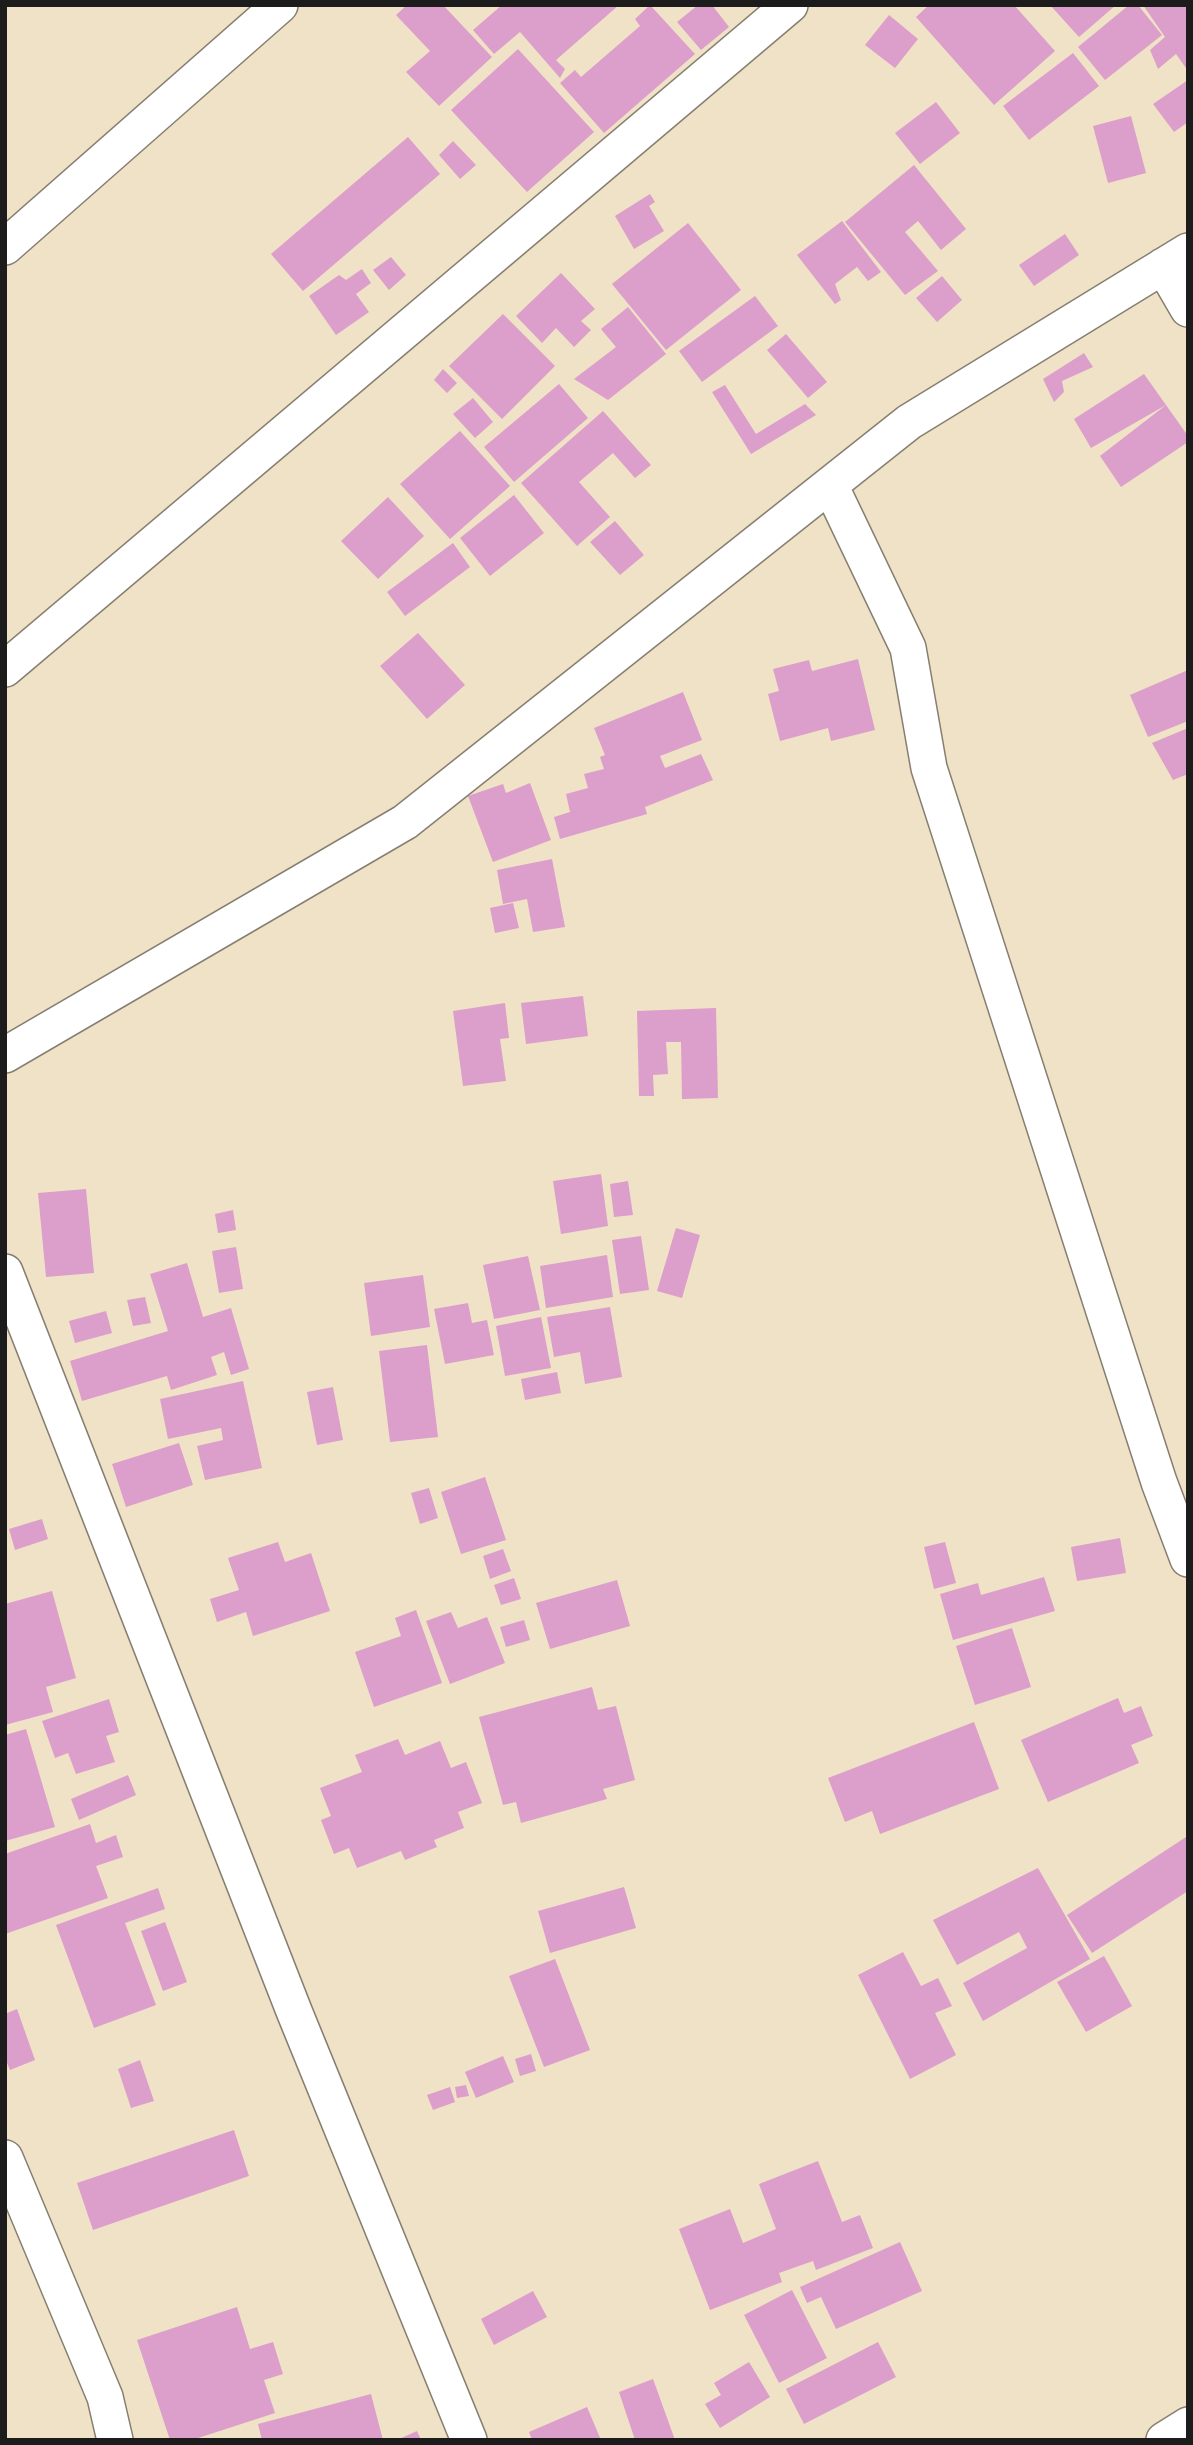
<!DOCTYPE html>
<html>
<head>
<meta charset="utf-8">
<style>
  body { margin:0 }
  #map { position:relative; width:1193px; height:2445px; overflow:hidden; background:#f0e2c6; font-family:"Playpen Sans",sans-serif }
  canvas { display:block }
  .frame { position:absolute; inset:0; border:7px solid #1c1c1c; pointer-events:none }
</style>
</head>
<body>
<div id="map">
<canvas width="1193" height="2445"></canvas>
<div class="frame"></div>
</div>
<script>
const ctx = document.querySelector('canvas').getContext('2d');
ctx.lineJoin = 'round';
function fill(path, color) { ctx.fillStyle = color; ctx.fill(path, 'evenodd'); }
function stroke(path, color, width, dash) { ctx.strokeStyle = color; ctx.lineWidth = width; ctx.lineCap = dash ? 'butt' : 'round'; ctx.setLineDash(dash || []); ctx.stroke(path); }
fill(new Path2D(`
  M 407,5 L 443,5 L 492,57 L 439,106 L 406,72 L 430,51 L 396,15 Z
  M 502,5 L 619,5 L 556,60 L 565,69 L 560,78 L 520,32 L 494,54 L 473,30 Z
  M 650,5 L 695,54 L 604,133 L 560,83 L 575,70 L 581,77 L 640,26 L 635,19 Z
  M 698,5 L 712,5 L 729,27 L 701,50 L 677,22 Z
  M 929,5 L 1014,5 L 1055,51 L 994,105 L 916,17 Z
  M 1050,5 L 1116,5 L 1079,37 Z
  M 1129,5 L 1138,5 L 1162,35 L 1105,80 L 1078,47 Z
  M 1143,5 L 1188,5 L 1188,71 L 1176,54 L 1158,69 L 1150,50 L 1165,37 Z
  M 889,15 L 918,39 L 895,68 L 865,45 Z
  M 518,49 L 594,132 L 527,192 L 451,110 Z
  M 1073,53 L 1099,86 L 1029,140 L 1003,106 Z
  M 1188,80 L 1188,122 L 1174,132 L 1153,104 Z
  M 936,102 L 960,133 L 920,164 L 895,133 Z
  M 1131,116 L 1146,173 L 1108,183 L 1093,126 Z
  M 408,137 L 440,174 L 303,291 L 271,254 Z
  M 453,141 L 476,165 L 460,179 L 439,155 Z
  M 914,165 L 966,229 L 941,250 L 918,221 L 905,232 L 938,271 L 905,295 L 845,222 Z
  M 650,194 L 655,202 L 649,206 L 664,231 L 634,249 L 615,216 Z
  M 842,221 L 881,272 L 868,281 L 857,267 L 835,284 L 841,300 L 835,304 L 797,255 Z
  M 688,223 L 741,290 L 666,350 L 612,284 Z
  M 1065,234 L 1079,255 L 1034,286 L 1019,265 Z
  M 391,257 L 406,275 L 389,290 L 373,270 Z
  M 362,269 L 371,283 L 356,294 L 369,312 L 336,335 L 309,296 L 339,275 L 346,280 Z
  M 561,273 L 595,309 L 581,321 L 591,330 L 574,347 L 556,328 L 542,343 L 516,316 Z
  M 942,276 L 962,300 L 937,322 L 916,298 Z
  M 755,296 L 778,326 L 702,382 L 679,351 Z
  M 628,307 L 666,354 L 608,400 L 574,379 L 616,347 L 601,329 Z
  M 503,314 L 555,366 L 502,419 L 449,366 Z
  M 786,334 L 827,382 L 808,398 L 767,350 Z
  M 1084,353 L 1093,367 L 1062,381 L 1064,392 L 1054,402 L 1043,379 Z
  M 443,369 L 457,383 L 447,393 L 434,380 Z
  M 1144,374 L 1188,436 L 1188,442 L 1121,487 L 1100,456 L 1166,405 L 1091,448 L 1074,419 Z
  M 559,384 L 588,418 L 514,482 L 484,447 Z
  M 725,385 L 756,434 L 805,404 L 816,415 L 751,454 L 712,392 Z
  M 473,398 L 493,422 L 475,438 L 453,414 Z
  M 603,411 L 651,465 L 635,478 L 613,453 L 579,482 L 610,517 L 577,546 L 521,483 Z
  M 460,431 L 510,486 L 450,539 L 400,484 Z
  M 514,495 L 544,533 L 490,576 L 460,538 Z
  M 388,497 L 424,536 L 378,579 L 341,541 Z
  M 615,521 L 644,555 L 620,575 L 590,542 Z
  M 453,543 L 470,567 L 405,616 L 387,592 Z
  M 418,633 L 465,685 L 427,719 L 380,666 Z
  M 858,659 L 875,730 L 831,741 L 828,728 L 780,741 L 768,694 L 779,691 L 773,669 L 809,660 L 812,671 Z
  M 1188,670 L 1188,721 L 1148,737 L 1130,695 Z
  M 683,692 L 702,740 L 660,756 L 665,768 L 701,754 L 713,780 L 645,807 L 647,814 L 560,839 L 554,817 L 570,812 L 566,794 L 588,788 L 584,774 L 604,769 L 600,757 L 605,755 L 594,728 Z
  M 1188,728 L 1188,774 L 1173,780 L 1152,743 Z
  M 530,783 L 551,840 L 493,862 L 468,796 L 503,784 L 506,793 Z
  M 552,859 L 565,927 L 533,932 L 527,899 L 503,904 L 497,870 Z
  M 513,903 L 519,928 L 495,933 L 490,908 Z
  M 583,996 L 588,1036 L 526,1044 L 521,1003 Z
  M 505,1003 L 509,1038 L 500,1039 L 506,1081 L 463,1086 L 453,1011 Z
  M 716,1008 L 718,1098 L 682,1099 L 681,1042 L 666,1042 L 668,1074 L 653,1075 L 654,1096 L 639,1096 L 637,1011 Z
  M 601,1174 L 608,1226 L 561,1234 L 553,1181 Z
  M 628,1181 L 633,1215 L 614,1217 L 610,1184 Z
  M 86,1189 L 94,1273 L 46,1277 L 38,1193 Z
  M 233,1210 L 236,1230 L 218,1233 L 215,1214 Z
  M 676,1228 L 700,1235 L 682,1298 L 657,1291 Z
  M 641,1236 L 649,1290 L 620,1294 L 612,1240 Z
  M 236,1247 L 243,1289 L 219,1293 L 212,1251 Z
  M 607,1255 L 613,1297 L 546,1308 L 540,1266 Z
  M 528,1256 L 540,1310 L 494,1319 L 483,1265 Z
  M 187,1263 L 203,1317 L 231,1308 L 249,1369 L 231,1375 L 224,1352 L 211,1357 L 217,1375 L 171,1390 L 167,1376 L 82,1401 L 70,1361 L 168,1331 L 150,1274 Z
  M 423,1275 L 430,1327 L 371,1336 L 364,1283 Z
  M 145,1297 L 151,1323 L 133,1326 L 127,1300 Z
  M 468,1303 L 472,1323 L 487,1320 L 494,1355 L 445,1364 L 434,1309 Z
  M 610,1307 L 622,1377 L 585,1384 L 580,1352 L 554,1357 L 547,1317 Z
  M 106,1311 L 112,1333 L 75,1343 L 69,1321 Z
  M 541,1317 L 551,1368 L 505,1376 L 496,1326 Z
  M 427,1345 L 438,1437 L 390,1442 L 379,1351 Z
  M 557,1372 L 561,1393 L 525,1400 L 521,1379 Z
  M 243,1381 L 262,1468 L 205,1480 L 197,1446 L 223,1440 L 221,1428 L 168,1439 L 160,1399 Z
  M 333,1387 L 343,1440 L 317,1445 L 307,1392 Z
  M 179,1443 L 193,1485 L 126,1507 L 112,1464 Z
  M 485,1477 L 506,1540 L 461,1554 L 441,1492 Z
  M 429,1488 L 438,1518 L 420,1524 L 411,1493 Z
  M 42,1519 L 48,1539 L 15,1550 L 9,1529 Z
  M 1120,1538 L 1126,1573 L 1077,1581 L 1071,1547 Z
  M 278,1542 L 285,1562 L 311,1553 L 330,1611 L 253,1636 L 246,1612 L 217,1622 L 210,1599 L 239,1590 L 228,1558 Z
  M 945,1542 L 956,1583 L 934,1589 L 924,1547 Z
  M 503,1549 L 511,1571 L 490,1579 L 483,1556 Z
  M 1044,1577 L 1055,1611 L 953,1640 L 940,1594 L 978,1583 L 981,1595 Z
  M 514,1578 L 521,1599 L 501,1605 L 494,1585 Z
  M 617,1580 L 630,1626 L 550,1649 L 536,1603 Z
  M 52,1591 L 76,1678 L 46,1687 L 53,1712 L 5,1725 L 5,1604 Z
  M 416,1610 L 442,1683 L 374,1707 L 355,1652 L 401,1636 L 395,1618 Z
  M 451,1612 L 458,1628 L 487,1617 L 505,1663 L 450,1684 L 426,1621 Z
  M 524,1620 L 530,1640 L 506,1647 L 500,1627 Z
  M 1012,1628 L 1031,1687 L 975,1705 L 956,1646 Z
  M 592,1687 L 598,1710 L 616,1706 L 635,1780 L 603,1789 L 607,1799 L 521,1823 L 516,1802 L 503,1805 L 479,1717 Z
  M 1118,1698 L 1124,1713 L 1141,1706 L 1153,1736 L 1131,1745 L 1139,1763 L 1048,1802 L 1021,1740 Z
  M 109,1699 L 119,1732 L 106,1736 L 115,1762 L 76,1774 L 68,1753 L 55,1758 L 42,1721 Z
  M 974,1722 L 999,1789 L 880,1834 L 872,1811 L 845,1822 L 828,1778 Z
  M 26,1729 L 55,1827 L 5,1841 L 5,1735 Z
  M 398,1739 L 405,1755 L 440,1741 L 451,1768 L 466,1762 L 482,1803 L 458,1812 L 464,1828 L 434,1840 L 437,1847 L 405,1860 L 401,1851 L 357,1868 L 349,1848 L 334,1854 L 321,1820 L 331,1816 L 320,1788 L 362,1772 L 355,1755 Z
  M 128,1775 L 136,1795 L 79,1820 L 71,1799 Z
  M 90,1824 L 96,1843 L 116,1835 L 123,1857 L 96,1866 L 108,1898 L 5,1934 L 5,1854 Z
  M 1186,1837 L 1188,1891 L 1092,1953 L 1067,1915 Z
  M 1038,1868 L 1090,1959 L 983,2021 L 963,1983 L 1027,1948 L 1019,1932 L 957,1965 L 933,1920 Z
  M 624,1887 L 636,1928 L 550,1953 L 538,1911 Z
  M 158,1888 L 165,1909 L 125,1923 L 156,2005 L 94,2028 L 56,1925 Z
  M 165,1922 L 187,1982 L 163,1991 L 141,1931 Z
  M 903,1952 L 921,1986 L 938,1978 L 952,2006 L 935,2013 L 956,2055 L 910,2079 L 858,1975 Z
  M 1104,1956 L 1132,2006 L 1086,2032 L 1057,1982 Z
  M 555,1959 L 590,2050 L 544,2067 L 509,1976 Z
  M 17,2009 L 35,2060 L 10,2070 L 5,2058 L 5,2014 Z
  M 531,2054 L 536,2071 L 520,2076 L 515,2059 Z
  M 503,2056 L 514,2082 L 476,2098 L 465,2072 Z
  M 140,2060 L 154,2101 L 131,2108 L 118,2069 Z
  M 466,2085 L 469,2096 L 457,2098 L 455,2087 Z
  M 450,2087 L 455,2102 L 433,2110 L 427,2095 Z
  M 234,2130 L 249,2176 L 93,2230 L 77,2183 Z
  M 818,2161 L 842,2222 L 860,2215 L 873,2248 L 816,2270 L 813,2261 L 779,2273 L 782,2282 L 710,2310 L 679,2229 L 730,2209 L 743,2243 L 776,2229 L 759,2184 Z
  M 900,2242 L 922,2291 L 836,2329 L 821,2297 L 807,2303 L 800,2287 Z
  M 792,2290 L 827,2358 L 779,2383 L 744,2315 Z
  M 533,2291 L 547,2317 L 494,2345 L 481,2319 Z
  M 237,2307 L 250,2349 L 273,2342 L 283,2374 L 264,2380 L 275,2413 L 192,2440 L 170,2440 L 137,2340 Z
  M 878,2342 L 896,2377 L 804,2424 L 786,2389 Z
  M 749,2362 L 770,2397 L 720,2428 L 705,2404 L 721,2395 L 714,2383 Z
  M 653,2379 L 675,2440 L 635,2440 L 619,2392 Z
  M 371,2394 L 383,2440 L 262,2440 L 258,2424 Z
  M 587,2407 L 601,2440 L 532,2440 L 529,2432 Z
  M 417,2431 L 421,2440 L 397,2440 Z`), '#dc9eca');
const street = new Path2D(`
  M 5,247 L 280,5
  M 1163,266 L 1188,309
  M 830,485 L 908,648 L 929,768 L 1159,1482 L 1188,1559
  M 5,669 L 790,5
  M 5,1055 L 405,822 L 909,422 L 1188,251
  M 5,1272 L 294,2011 L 469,2440
  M 5,2158 L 105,2397 L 115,2440
  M 1164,2440 L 1188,2425`);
stroke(street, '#867f71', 38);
stroke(street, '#fff', 35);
</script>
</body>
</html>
